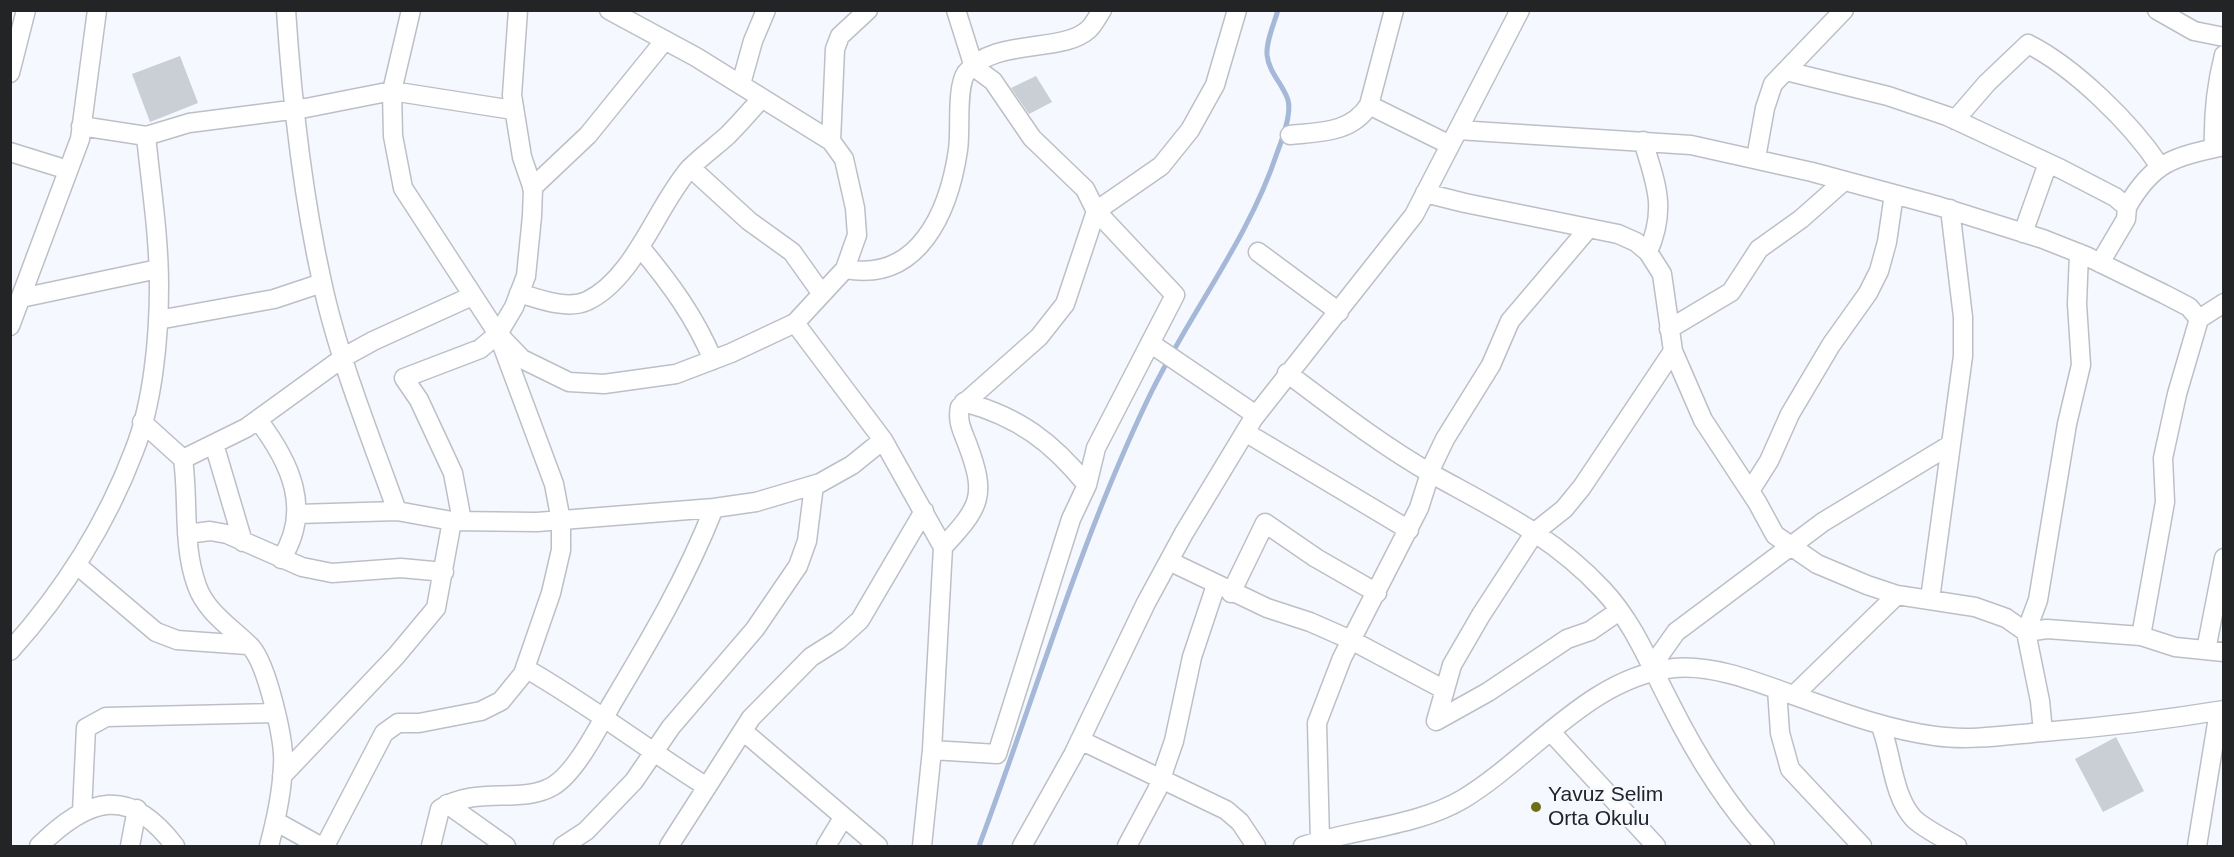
<!DOCTYPE html>
<html>
<head>
<meta charset="utf-8">
<style>
  body { margin:0 }
  #map { position:relative; width:2234px; height:857px; overflow:hidden; background:#f5f8fe; font-family:Arial,sans-serif }
  canvas { display:block }
  .frame { position:absolute; inset:0; border:12px solid #222426; pointer-events:none }
</style>
</head>
<body>
<div id="map">
<canvas width="2234" height="857"></canvas>
<div class="frame"></div>
</div>
<script>
const ctx = document.querySelector('canvas').getContext('2d');
ctx.lineJoin = 'round';
function stroke(path, color, width, dash) { ctx.strokeStyle = color; ctx.lineWidth = width; ctx.lineCap = dash ? 'butt' : 'round'; ctx.setLineDash(dash || []); ctx.stroke(path); }
function fill(path, color) { ctx.fillStyle = color; ctx.fill(path, 'evenodd'); }
function write(font, color, halo, rows, align = 'center') {
  ctx.font = font + ' Arial,sans-serif'; ctx.lineWidth = 4.5; ctx.setLineDash([]); ctx.textBaseline = 'middle'; ctx.strokeStyle = halo; ctx.fillStyle = color; for (const [text, x, y, turn = 0] of rows) {
    ctx.save(); ctx.translate(x, y); ctx.rotate((+turn || 0) * Math.PI / 180); ctx.textAlign = isNaN(turn) ? turn : align; if (halo) ctx.strokeText(text, 0, 0); ctx.fillText(text, 0, 0); ctx.restore();
  }
}
stroke(new Path2D(`
  M 979,846 C 1035,697 1079,543 1148,399 C 1188,315 1248,241 1277,153 C 1282,140 1292,114 1288,100 C 1283,84 1269,73 1267,55 C 1266,41 1274,24 1278,10`), '#a5b8d8', 5);
fill(new Path2D(`
  M 180,56 L 198,103 L 150,122 L 132,74 Z
  M 1036,76 L 1052,102 L 1029,114 L 1011,88 Z
  M 2116,737 L 2144,791 L 2103,812 L 2075,759 Z`), '#caced5');
const minor = new Path2D(`
  M 286,10 C 292,101 302,192 322,282 C 338,357 371,438 397,511
  M 411,10 L 392,91 L 393,136 L 403,188 L 498,334 L 522,359 L 569,382 L 604,384 L 676,374 L 731,353 L 795,323 L 845,269 L 857,235 L 855,208 L 844,159 L 831,141 L 696,57 L 609,10
  M 2157,10 L 2194,31 L 2224,37
  M 1786,71 L 1888,96 L 1947,116 L 2061,169 L 2115,197 L 2127,207 L 2126,219 L 2100,263
  M 10,73 L 26,10
  M 741,84 L 753,41 L 766,10
  M 1369,105 L 1450,145
  M 1955,120 L 1987,83 L 2028,44 C 2074,67 2131,123 2159,165
  M 81,126 L 146,136 L 189,123 L 306,108 L 392,91 L 513,110
  M 1458,130 L 1691,145 L 1812,172 L 1938,206 L 2043,239 L 2086,256 L 2164,294 L 2189,307 L 2199,319 L 2177,394 L 2163,458 L 2165,502 L 2141,636
  M 1290,135 C 1319,132 1352,133 1369,105 L 1394,10
  M 831,141 L 835,49 L 840,36 L 868,10
  M 1643,141 C 1656,184 1667,208 1648,252
  M 2214,148 C 2213,116 2216,86 2224,55
  M 10,152 L 68,170
  M 1756,158 L 1765,108 L 1773,84 L 1844,10
  M 691,168 L 749,221 L 792,252 L 822,294
  M 532,188 L 588,135 L 665,40
  M 1425,193 L 1465,203 L 1618,234 L 1636,242 L 1648,252 L 1662,274 L 1673,351 L 1703,420 L 1757,502 L 1775,535 L 1817,564 L 1867,585 L 1897,595 L 1975,607 L 2006,618 L 2026,632 L 2040,701 L 2043,732
  M 2127,207 C 2153,161 2174,157 2224,146
  M 2023,233 L 2048,163
  M 640,247 C 670,283 695,317 713,360
  M 1258,252 L 1339,312
  M 2079,253 L 2077,304 L 2081,365 L 2067,424 L 2038,600 L 2026,632 L 2047,629 L 2141,636 L 2175,647 L 2224,652
  M 845,269 C 919,283 949,211 958,150 C 961,131 956,88 966,73 C 994,37 1063,54 1089,29 C 1094,24 1098,16 1102,10
  M 519,293 C 539,299 567,310 587,301 C 635,278 656,207 690,168 C 702,156 716,146 728,135 C 740,123 751,110 762,98
  M 21,298 L 158,269
  M 2199,319 L 2224,303
  M 158,320 L 274,299 L 322,283
  M 795,323 L 883,440 L 943,547 L 932,750 L 922,846
  M 10,326 L 80,139 L 97,10
  M 1669,329 L 1731,292 L 1759,249 L 1801,219 L 1844,181
  M 1150,343 L 1256,415
  M 1287,373 C 1334,408 1381,445 1432,474 C 1495,509 1553,536 1603,590 C 1634,623 1650,665 1670,703 C 1696,755 1726,804 1765,846
  M 964,402 C 1019,417 1052,442 1087,485
  M 258,420 C 290,462 313,510 281,559
  M 142,422 L 183,459 C 189,502 182,545 197,586 C 206,612 232,628 251,647 C 267,665 285,741 283,765 C 282,793 276,820 269,846
  M 1245,432 L 1409,530
  M 214,444 L 243,542
  M 183,459 L 246,428 L 344,357 L 373,341 L 472,296
  M 1750,491 L 1769,461 L 1790,414 L 1831,345 L 1868,293 L 1879,271 L 1887,242 L 1894,194
  M 298,514 L 397,511 L 452,521 L 537,522 L 714,508 L 756,502 L 820,483 L 852,465 L 883,440
  M 462,521 L 453,473 L 419,400 L 404,378 L 480,349 L 498,334
  M 187,534 L 210,531 L 227,534 L 302,567 L 332,573 L 401,568 L 444,572
  M 943,547 C 981,506 987,496 967,443 C 962,430 957,421 960,407 L 1039,337 L 1065,304 L 1096,211 L 1161,166 L 1190,130 L 1215,85 L 1237,10
  M 1169,561 L 1267,608 L 1310,622 L 1351,640 L 1443,689
  M 77,565 L 156,632 L 177,640 L 247,645
  M 1231,593 L 1265,523 L 1316,558 L 1377,593
  M 1930,599 L 1963,356 L 1963,317 L 1950,209
  M 2206,650 L 2224,558
  M 10,651 C 62,593 106,525 134,451 C 153,403 159,338 159,286 C 159,236 151,186 146,136
  M 525,668 C 588,704 645,748 707,787
  M 1655,672 L 1659,656 L 1676,632 L 1823,522 L 1950,445
  M 1777,689 L 1780,733 L 1790,769 L 1862,846
  M 1794,695 L 1897,595
  M 1436,721 L 1452,665 L 1481,615 L 1535,532 L 1564,509 L 1582,487 L 1673,351
  M 1436,721 L 1488,692 L 1567,639 L 1590,631 L 1619,611
  M 1880,724 C 1892,752 1892,796 1914,819 C 1926,830 1944,838 1957,846
  M 743,731 L 878,846
  M 1551,732 L 1656,846
  M 1080,740 L 1226,810 L 1240,822 L 1256,846
  M 932,750 L 997,754 L 1071,519 L 1087,485 L 1096,448 L 1175,295 L 1096,211 L 1085,189 L 1032,138 L 993,81 L 974,67 L 956,10
  M 282,776 L 396,656 L 436,608 L 452,521
  M 447,804 L 506,846
  M 82,812 L 86,728 L 106,717 L 275,713
  M 275,821 L 320,846
  M 1320,841 L 1317,723 L 1342,658 L 1419,508 L 1433,464 L 1445,439 L 1491,365 L 1510,321 L 1588,229
  M 39,846 C 89,797 129,785 175,846
  M 130,846 L 137,809
  M 325,846 L 384,733 L 398,723 L 419,723 L 481,711 L 501,701 L 523,674 L 551,593 L 561,550 L 561,521 L 554,484 L 498,334 L 514,307 L 526,276 L 532,216 L 533,189 L 522,157 L 512,95 L 518,10
  M 431,846 L 440,809 C 477,785 521,805 553,786 C 576,772 598,728 611,705 C 651,638 685,581 714,508
  M 563,846 L 586,831 L 634,781 L 671,727 L 755,629 L 798,566 L 807,541 L 814,485
  M 669,846 L 751,718 L 811,657 L 838,640 L 860,620 L 924,511
  M 826,846 L 843,818
  M 1022,846 L 1073,755 L 1146,603 L 1184,533 L 1253,419 L 1414,215 L 1520,10
  M 1127,846 L 1157,790 L 1174,741 L 1192,657 L 1216,585
  M 1303,846 C 1353,829 1418,826 1463,799 C 1531,758 1589,677 1674,668 C 1718,664 1766,686 1807,700 C 1848,715 1891,730 1935,736 C 1970,741 2008,735 2043,732 C 2104,727 2163,720 2224,710
  M 2197,846 L 2219,711`);
stroke(minor, '#bcc0c6', 21);
stroke(minor, '#fff', 18);
for (const [x, y, r, color] of [
  [1536,807,6,"#6e7015"]
]) { const dot = new Path2D(); dot.arc(x, y, r, 0, 2 * Math.PI); ctx.fillStyle = color; ctx.fill(dot); stroke(dot, '#f5f8fe', 2); }
write('21px', '#222426', '#f5f8fe', [
  ["Yavuz Selim",1548,795],
  ["Orta Okulu",1548,819]
], 'left');
</script>
</body>
</html>
